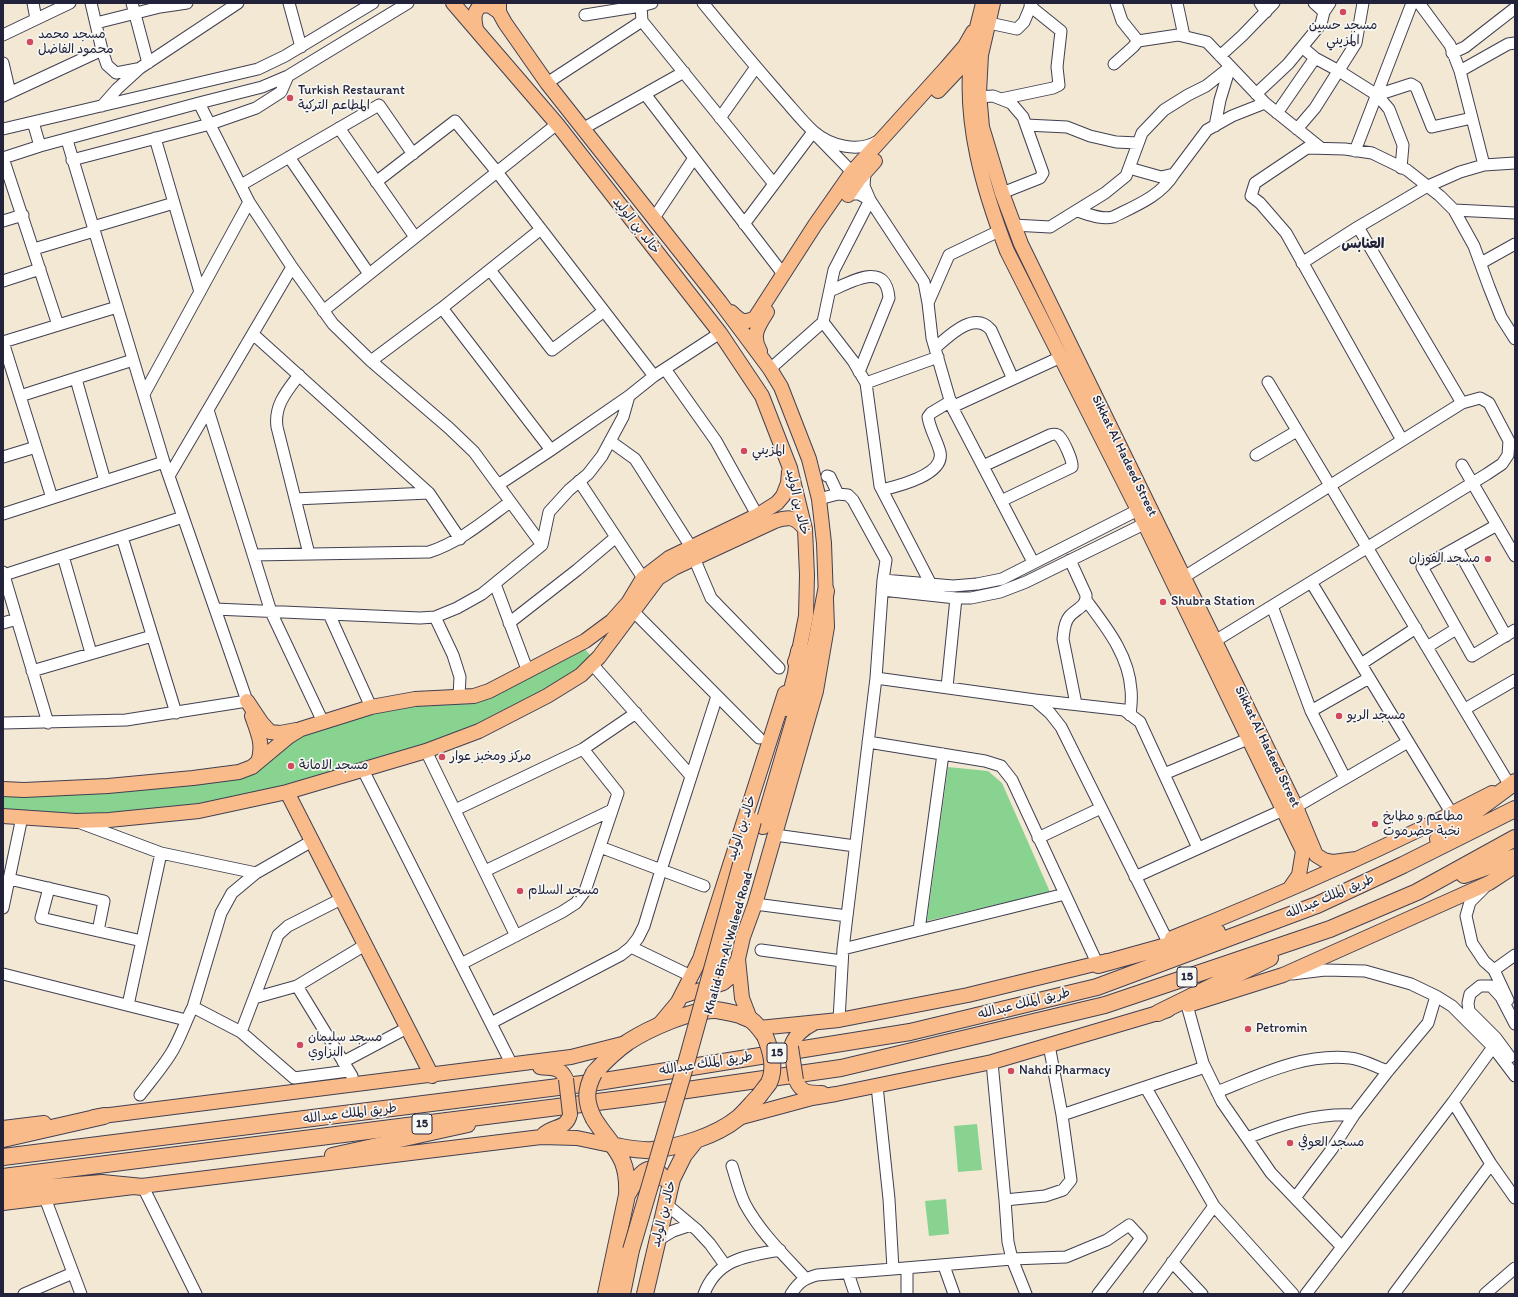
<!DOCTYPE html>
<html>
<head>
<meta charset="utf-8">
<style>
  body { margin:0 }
  #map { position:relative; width:1518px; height:1297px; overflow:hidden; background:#f3e8d4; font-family:Itim,sans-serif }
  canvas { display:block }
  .frame { position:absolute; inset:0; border:4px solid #22223b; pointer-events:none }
</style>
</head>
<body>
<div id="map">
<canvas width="1518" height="1297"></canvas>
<div class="frame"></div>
</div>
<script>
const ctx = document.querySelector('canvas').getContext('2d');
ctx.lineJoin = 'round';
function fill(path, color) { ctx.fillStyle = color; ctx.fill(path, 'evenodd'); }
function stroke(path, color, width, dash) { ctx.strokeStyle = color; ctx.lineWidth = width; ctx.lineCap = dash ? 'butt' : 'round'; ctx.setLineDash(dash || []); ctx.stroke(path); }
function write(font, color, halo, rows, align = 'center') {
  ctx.font = font + ' Itim,"Playpen Sans Arabic",sans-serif'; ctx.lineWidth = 3.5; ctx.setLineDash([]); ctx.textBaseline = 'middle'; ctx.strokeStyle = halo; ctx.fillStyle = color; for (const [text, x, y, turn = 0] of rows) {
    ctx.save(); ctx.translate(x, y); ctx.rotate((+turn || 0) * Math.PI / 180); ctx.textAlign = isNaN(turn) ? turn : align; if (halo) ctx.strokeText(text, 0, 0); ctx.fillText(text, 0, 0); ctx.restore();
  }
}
fill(new Path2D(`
  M 581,645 L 592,657 L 574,672 L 557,684 L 473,726 L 407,752 L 336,774 L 207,802 L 145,810 L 92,814 L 3,813 L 3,793 L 91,793 L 143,790 L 204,782 L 255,771 L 296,737 L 382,710 L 468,697 Z
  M 948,767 L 988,771 L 1002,783 L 1050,892 L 927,921 Z
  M 977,1124 L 982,1170 L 958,1172 L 954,1126 Z
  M 946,1199 L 949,1234 L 929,1236 L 925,1201 Z`), '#88d390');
const minor = new Path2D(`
  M 33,3 L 36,19
  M 91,3 L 102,50 L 107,65 L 116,73 L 137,69
  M 132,3 L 148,63
  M 289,3 L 301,47
  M 652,3 L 641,6 L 642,21 L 774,184
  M 703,3 C 729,35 755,66 782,97 C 792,108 802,121 813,131 C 830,146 858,153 878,141
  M 1116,3 L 1122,21 L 1138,41 L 1178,35 L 1207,42 L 1265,103 L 1321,148
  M 1177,3 L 1184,36
  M 1260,3 L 1266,12
  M 1314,3 L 1324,12
  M 1419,3 L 1450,45 L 1460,71 L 1484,165
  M 585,15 L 641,6
  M 96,23 L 160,7 L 187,3
  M 989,23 L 1017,29 L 1024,22 L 1032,3
  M 3,35 L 70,3
  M 1302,47 L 1315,58 L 1339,71 L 1377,95 L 1389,109 L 1403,145 L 1401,168
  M 1452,53 L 1465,47 L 1515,8
  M 1220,56 L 1242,36 L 1274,3
  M 3,63 L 10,93
  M 1114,64 L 1133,47 L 1138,41
  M 1460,71 L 1508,44 L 1515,43
  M 547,83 L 642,21
  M 645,94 L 783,274
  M 1256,94 L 1288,64 L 1321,24 L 1324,12 L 1330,3
  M 1377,95 L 1411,84 L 1416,87 L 1432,127 L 1472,118
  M 3,96 L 102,50
  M 979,97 L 993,96 L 1011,103 L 1023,117 L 1043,173 L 1040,178 L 1002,193
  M 1001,99 L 1053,88 L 1059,85 L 1057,67 L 1061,31 L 1030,6
  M 199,103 L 249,202 L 292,267 L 333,324 L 371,361 L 449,428 L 474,452 L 542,545
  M 102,106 L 117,89 L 140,68 L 238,3
  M 1277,113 L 1315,58
  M 720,118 L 756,67
  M 33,122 L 40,146
  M 1026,125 L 1067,127 L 1090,136 L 1116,142 L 1138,143
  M 1215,126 L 1220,100 L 1230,67
  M 339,128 L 415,237
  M 584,128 L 684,72
  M 3,129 L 258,69 L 285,56 L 373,3
  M 1297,129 L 1315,108 L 1356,43 L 1363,3
  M 155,138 L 200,292
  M 1355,151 L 1412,3
  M 289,157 L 369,274
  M 3,158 L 40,146 L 199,103 L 262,87 L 288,76 L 311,62 L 408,3
  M 3,158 L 58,325
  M 72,160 L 210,124 L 256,108 L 281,92 L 288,76
  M 1129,168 L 1161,177 L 1174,174 L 1207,130 L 1232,116 L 1265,103
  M 865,173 L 864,186 L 870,200 L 924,282 L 928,303
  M 376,182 L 455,121 L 497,172 L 654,376
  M 241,185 L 379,105 L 413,154
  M 1454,210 L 1515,213
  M 1077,211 C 1088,214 1101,220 1113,217 C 1135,206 1161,196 1174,174
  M 654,218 L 694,158
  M 3,221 L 23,215
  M 744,224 L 813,132 L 852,172
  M 1013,225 L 1050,227 L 1105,193 L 1126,176 L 1142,133 L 1164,110 L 1188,95 L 1206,86 L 1230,67
  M 93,227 L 174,203
  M 1358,227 L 1462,403
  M 999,231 L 949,255 L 928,303 L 932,338 L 952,407 L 1033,562
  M 34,249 L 94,231
  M 1302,263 L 1358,227 L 1426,187 L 1460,172 L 1484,165 L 1515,163
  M 1481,263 L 1515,244
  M 490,270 L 552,350 L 604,311
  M 3,281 L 40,269
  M 830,291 C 851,282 886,260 889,298 L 859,372
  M 442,308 L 551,450
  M 323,311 L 557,124
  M 823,322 L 853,361 L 866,383 L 880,486 L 937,596
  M 253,334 L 429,493 L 460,539
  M 3,342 L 52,498
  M 3,342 L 117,307
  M 935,348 C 949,336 974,310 991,330 L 1013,379
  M 371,361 L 442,308 L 541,229
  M 665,369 L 716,441 L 761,522
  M 770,369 L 823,322 L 834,270 L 870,200 L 859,194 L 848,194
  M 299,375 C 286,392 274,406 277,427 L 309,554
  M 76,379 L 105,481
  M 1268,382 L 1509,784
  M 866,383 L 938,357
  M 144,394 L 249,202
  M 20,396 L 133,360
  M 952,407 L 1061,357
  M 208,410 L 271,612 L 323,722
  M 1402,440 L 1286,233 L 1260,203 L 1251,196 L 1255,183 L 1307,148 L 1345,149 L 1372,153 L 1407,170 L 1440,196 L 1454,210 L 1474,246 L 1489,287 L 1501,317 L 1515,339
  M 610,441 L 635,459 L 691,547
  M 1256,455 L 1297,431
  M 3,457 L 36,447
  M 1462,465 L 1515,556
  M 983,466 L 1050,435 C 1053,434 1056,433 1059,436 C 1064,441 1073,461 1072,467 L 1001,501
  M 169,476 L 292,267
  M 827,476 L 830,477 L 838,494
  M 579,481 L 643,578
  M 498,485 L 551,450 L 629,396
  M 882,490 C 898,486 945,475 940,452 C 937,440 930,430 928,417 L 931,413 L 951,401
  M 295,499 L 429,493
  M 819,499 L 838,494 L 848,495 L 853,500 L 886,560 L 883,580 L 876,678 L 843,949 L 839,1020
  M 3,514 L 164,462
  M 1497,525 L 1422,567 L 1472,656 L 1515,630
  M 122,537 L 176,713
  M 1457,548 L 1506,636
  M 253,555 L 429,552 C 460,542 484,521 510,502
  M 63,556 L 91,653
  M 694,558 L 711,598 L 779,668
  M 1070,560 L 1086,595 C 1087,607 1075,609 1069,617 C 1064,623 1064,632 1063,639 L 1076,704
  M 3,572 L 48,723
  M 4,575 L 183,517
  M 1184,577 L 1462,403 L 1480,398 L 1489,403 L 1509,441 L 1508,455 L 1502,464 L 1487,474 L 1215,641
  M 883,580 L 953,586 L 977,584 L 1002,579 L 1138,510
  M 1311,582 L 1452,814
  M 495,584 L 528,672
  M 882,590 L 956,598 L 971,598 L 1000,592 L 1026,582 L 1144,524
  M 1086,600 C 1106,627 1129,655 1131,690 C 1132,698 1131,707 1130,715
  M 1272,606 L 1311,711 L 1345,778
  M 215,609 L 420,618 L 435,617 L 457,608 L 482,594 L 542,545 L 549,512 L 569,490 L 588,474 L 602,456 L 623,417 L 629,396 L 654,376 L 720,333
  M 634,612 L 759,738
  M 329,614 L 371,707
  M 435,617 L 453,655 L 460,677 L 459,696
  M 3,623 L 17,619
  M 509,623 L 577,570 L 616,537
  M 1427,647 L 1456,629
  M 592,664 L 691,776
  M 1361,664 L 1416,628
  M 32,671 L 152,636
  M 876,678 L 1035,700 L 1050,713 L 1061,727 L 1167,940
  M 947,687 L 956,598
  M 1035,700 L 1124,710 L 1140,722 L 1198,848
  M 1465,709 L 1515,680
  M 1311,711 L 1369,678
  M 3,723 L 126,720 L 247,701 L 164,462 L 67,140
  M 868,742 L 985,761 L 1001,766 L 1012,780 L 1098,965
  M 426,751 L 516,936
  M 363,770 L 512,1065
  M 1164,774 L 1248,739
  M 1296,807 L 1408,742
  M 455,810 L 583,749 L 636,713
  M 78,822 L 161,853 L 256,873
  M 775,835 L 855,846
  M 1038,838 L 1101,808
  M 600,847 L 704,886
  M 485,871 L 612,810
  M 1135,877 L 1283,810
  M 9,879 L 104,901 L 98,931
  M 1485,887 L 1470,902 L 1466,916 L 1472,943 L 1484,961 L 1494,970 L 1508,1000
  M 49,888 L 41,918 L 142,941
  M 755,904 L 847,916
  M 3,908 L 22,817
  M 919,930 L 943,754
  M 631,947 L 691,976
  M 843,949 L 1065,894
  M 761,950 L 842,961
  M 461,964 L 562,912 L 576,903 L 585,891 L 618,793 L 583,749
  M 1494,970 L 1515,955
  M 3,974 L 186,1020
  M 1292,974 L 1325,970 L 1365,971 L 1411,984 L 1436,996 L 1452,1006 L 1493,1047 L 1515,1076
  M 297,986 L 352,1076
  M 254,998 L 297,986 L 365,945
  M 128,1005 L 161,853
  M 1187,1005 L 1203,1063 L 1222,1102 L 1271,1173 L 1342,1247
  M 193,1007 L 241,1032 L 294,1078 L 348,1071
  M 491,1023 L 621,955 L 631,947 L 638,938 L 644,926 L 661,870 L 717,696
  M 241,1032 L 278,935 L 288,926 L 341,899
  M 1510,1057 L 1496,1038 L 1469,1011 L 1468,1003 L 1470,994 L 1480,986 L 1491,986 L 1501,997 L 1515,1024
  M 343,1062 L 407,1028
  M 992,1062 L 1005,1200 L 1008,1242 L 1012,1259 L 1026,1294
  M 1146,1088 L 1214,1206 L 1293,1294
  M 1217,1092 C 1260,1075 1303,1053 1350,1058 C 1362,1059 1376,1067 1388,1071
  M 140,1095 C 150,1082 161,1069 170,1055 C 180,1040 185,1022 193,1007 L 221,913 L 232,893 L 256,873 L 312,841
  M 1453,1102 L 1491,1164 L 1515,1198
  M 1062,1115 L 1205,1067
  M 1247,1138 C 1282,1124 1316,1113 1354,1115
  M 732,1166 C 736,1178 739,1192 745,1204 C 760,1232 784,1255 805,1278
  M 143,1187 L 196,1294
  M 45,1198 L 81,1294
  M 1295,1198 L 1332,1149 L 1354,1115 L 1388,1071 L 1428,1023 L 1436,996
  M 1005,1200 L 1045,1196 L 1063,1190 L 1071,1180 L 1062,1115 L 1049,1045
  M 666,1204 L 697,1230 L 710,1244 L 725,1265
  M 658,1240 L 673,1231 L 691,1225
  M 1172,1262 L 1202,1294
  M 944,1266 L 954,1294
  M 893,1269 L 1012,1259 L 1066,1257 L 1107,1240 L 1129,1225 L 1141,1238 L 1098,1294
  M 848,1273 L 855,1294
  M 24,1294 L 73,1273
  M 704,1294 C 717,1259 746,1256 780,1250
  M 791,1294 C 799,1282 803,1279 817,1275 L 893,1269 L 889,1199 L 877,1086
  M 907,1294 L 907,1268
  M 1149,1294 L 1214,1206
  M 1306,1294 L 1453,1102 L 1493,1047
  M 1394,1294 L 1491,1164
  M 1485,1294 L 1515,1268`);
const major = new Path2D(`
  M 453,3 L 557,124 L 720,333 L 762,396 L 790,468 L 805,529 L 807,575 L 806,616 L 799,651 L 795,662
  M 499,3 L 499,12 L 505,23 L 547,83 L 720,302 L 770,369 L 781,387 L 809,459 L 819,499 L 824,543 L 827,627 L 816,691 L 755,904 L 743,937 L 738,959 L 742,998 L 750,1019
  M 983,3 C 979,21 973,39 971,57 C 964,124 983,189 1007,251 L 1138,510 L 1303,851 L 1299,875 L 1290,888
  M 993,3 L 981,55 L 979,93 L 982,127 L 1002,193 L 1021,244 L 1296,807 L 1316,855 L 1324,860 L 1333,862 L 1356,859
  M 476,29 C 474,19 473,13 480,6 L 489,5 L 499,12
  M 938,91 L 971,56 L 975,56
  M 848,195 L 859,179 L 875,161
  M 731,312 C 740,321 744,324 755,318 L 815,225 L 852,172 L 946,68 L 965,46 L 973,32
  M 760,351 C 751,336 758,326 767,312
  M 247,701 L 261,722 L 270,732 L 280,733 L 296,730
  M 252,716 C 258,733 264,745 258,762
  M 3,789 L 24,790 L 108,786 L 193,778 L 239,772 L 252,767 L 288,737 L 301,729 L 371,707 L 415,699 L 474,696 L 489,691 L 585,641 L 612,621 L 628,603 L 643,578 L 669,558 L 758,515 L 777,503 L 783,496 L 788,483 L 789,472
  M 287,792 L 432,1076
  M 3,816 L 76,821 L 109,820 L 199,811 L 287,792 L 426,751 L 479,731 L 547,696 L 581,675 L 599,657 L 658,578 L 674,568 L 775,521 C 790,516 795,517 805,529
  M 1172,938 C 1280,895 1388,847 1492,793
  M 682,996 L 723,983 L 729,978 L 738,959
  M 1188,1005 L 1283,975 L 1489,883 L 1515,866
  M 658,1026 L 678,1002 L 700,959 L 785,693
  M 759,1028 L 839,1020 L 968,995 L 1107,961
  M 791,1047 C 794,1036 804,1028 814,1023
  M 540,1067 C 552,1069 560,1066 566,1079
  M 796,1080 C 801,1093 809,1093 822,1093
  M 94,1117 L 571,1057 L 626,1043
  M 738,1118 L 812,1098 L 836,1094 L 992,1062 L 1168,1010
  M 3,1128 L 44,1123
  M 543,1135 C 552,1125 567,1130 570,1114
  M 332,1155 L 468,1125
  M 3,1203 L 541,1137 L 577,1138 L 615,1146`);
const highway = new Path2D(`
  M 787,708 L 796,674 L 799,651
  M 763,826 L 803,690 L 816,643 L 826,591
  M 1438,839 L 1515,782
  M 1464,875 L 1515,857
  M 1098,965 L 1217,932
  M 1158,1013 L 1270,958
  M 594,1073 C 604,1062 615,1051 628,1042 C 648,1029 692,1009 716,1010 C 724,1011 732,1013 740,1015 C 743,1017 748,1018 751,1020 C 757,1024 761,1031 765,1036
  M 594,1119 C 613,1149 629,1155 627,1195 L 606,1294
  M 3,1139 L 104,1116
  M 615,1146 C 627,1148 639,1151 652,1150 C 679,1147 716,1136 738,1118 C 745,1112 752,1103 759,1096
  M 3,1157 L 598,1082 L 910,1032 L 1097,987 L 1317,905 L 1403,865 L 1515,809
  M 3,1177 L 645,1096 L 841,1068 L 1105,1005 L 1330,929 L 1417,892 L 1515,838
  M 3,1191 L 102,1183 L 143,1187
  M 627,1195 C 635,1182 648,1156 663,1178
  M 622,1294 L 631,1250
  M 645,1294 L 672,1179 L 684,1155 L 696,1140`);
stroke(minor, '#414052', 13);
stroke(major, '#414052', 16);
stroke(highway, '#414052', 18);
stroke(minor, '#fff', 11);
stroke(major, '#fabb8b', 14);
stroke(highway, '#fabb8b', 16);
const majorBridge = new Path2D(`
  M 791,1047 L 796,1080
  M 566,1079 L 570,1114`);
const highwayBridge = new Path2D(`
  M 759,1096 C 762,1092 766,1087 769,1083 C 776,1067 771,1051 765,1036
  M 594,1119 C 585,1102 585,1090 594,1073
  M 631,1250 L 687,1060 L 753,821`);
stroke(majorBridge, '#414052', 16, []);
stroke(highwayBridge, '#414052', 18, []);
stroke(majorBridge, '#fabb8b', 14);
stroke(highwayBridge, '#fabb8b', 16);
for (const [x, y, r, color] of [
  [1343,12,4,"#d1495b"],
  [30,42,4,"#d1495b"],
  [290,98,4,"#d1495b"],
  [744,451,4,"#d1495b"],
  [1488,559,4,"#d1495b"],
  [1163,602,4,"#d1495b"],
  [1339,716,4,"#d1495b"],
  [442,757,4,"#d1495b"],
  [291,766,4,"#d1495b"],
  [1375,824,4,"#d1495b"],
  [520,891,4,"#d1495b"],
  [1248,1029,4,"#d1495b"],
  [300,1045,4,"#d1495b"],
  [1011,1071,4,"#d1495b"],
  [1290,1143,4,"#d1495b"]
]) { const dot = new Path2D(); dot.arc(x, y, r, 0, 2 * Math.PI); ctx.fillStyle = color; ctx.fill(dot); stroke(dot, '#f6f6f2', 1.5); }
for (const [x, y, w] of [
  [1187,977,20],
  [777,1053,20],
  [422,1124,20]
]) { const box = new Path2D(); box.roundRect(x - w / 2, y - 10, w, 20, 3); ctx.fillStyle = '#f6f6f2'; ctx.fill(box); stroke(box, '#22223b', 1); }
write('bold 12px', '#22223b', null, [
  ["15",1187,977],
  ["15",777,1053],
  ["15",422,1124]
]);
write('13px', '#22223b', '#f6f6f2', [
  ["مسجد حسين",1343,26,"center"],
  ["المزيني",1343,41,"center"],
  ["مسجد محمد",38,35],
  ["محمود الفاضل",38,50],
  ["Turkish Restaurant",298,91],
  ["المطاعم التركية",298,106],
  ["المزيني",752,451],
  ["مسجد الفوزان",1480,559,"right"],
  ["Shubra Station",1171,602],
  ["مسجد الريو",1347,716],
  ["مركز ومخبز عوار",450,757],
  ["مسجد الامانة",299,766],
  ["مطاعم و مطابخ",1383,817],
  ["نخبة حضرموت",1383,832],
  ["مسجد السلام",528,891],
  ["Petromin",1256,1029],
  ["مسجد سليمان",308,1038],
  ["النزاوي",308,1053],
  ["Nahdi Pharmacy",1019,1071],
  ["مسجد العوفي",1298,1143]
], 'left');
write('13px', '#22223b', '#f6f6f2', [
  ["خالد بن الوليد",636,226,52],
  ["Sikkat Al Hadeed Street",1124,456,64],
  ["خالد بن الوليد",797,502,77],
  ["Sikkat Al Hadeed Street",1267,747,64],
  ["خالد بن الوليد",742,828,-72],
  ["طريق الملك عبدالله",1330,897,-23],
  ["Khalid Bin Al Waleed Road",729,943,-74],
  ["طريق الملك عبدالله",1024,1004,-14],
  ["طريق الملك عبدالله",706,1064,-9],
  ["طريق الملك عبدالله",350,1114,-7],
  ["خالد بن الوليد",664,1214,-76]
]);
write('bold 14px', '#22223b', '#f6f6f2', [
  ["العنابس",1363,244]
]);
</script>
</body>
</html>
